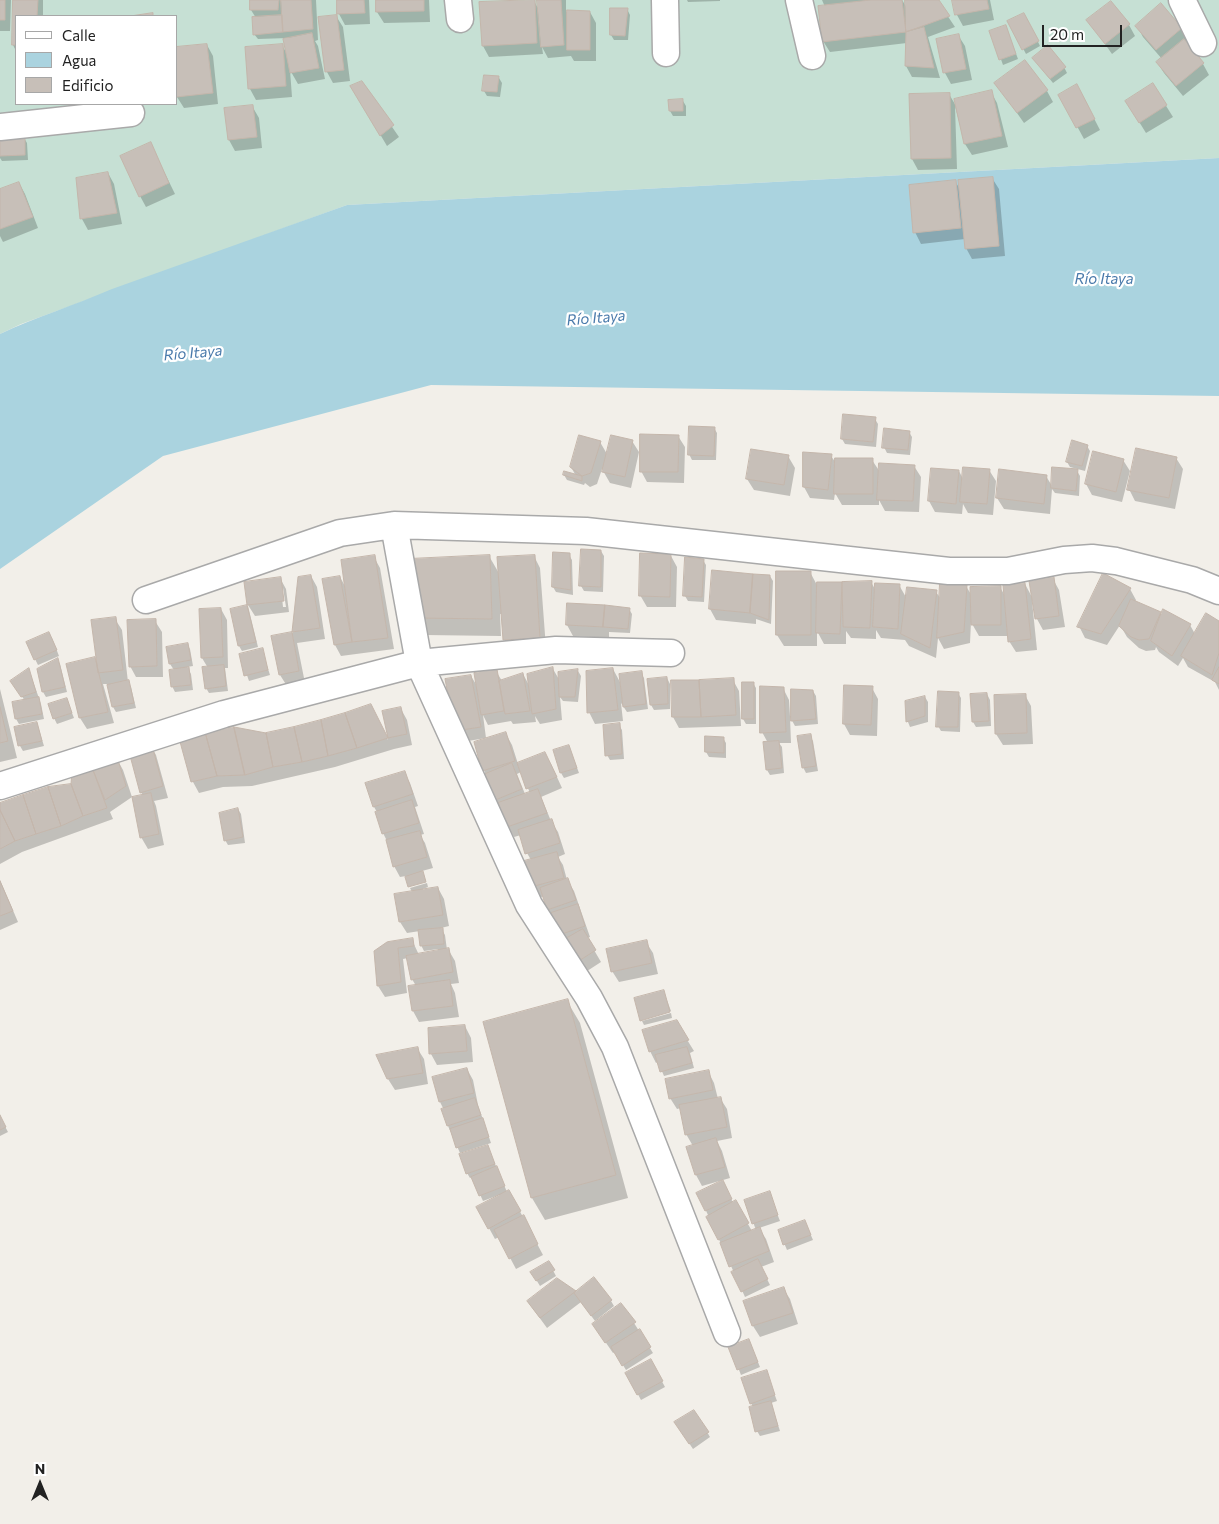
<!DOCTYPE html>
<html>
<head>
<meta charset="utf-8">
<style>
  body { margin:0 }
  #map { position:relative; width:1219px; height:1524px; overflow:hidden; background:#f2efe9; font-family:Commissioner,sans-serif }
  canvas { display:block }
  .legend { position:absolute; left:15px; top:15px; width:162px; height:90px; box-sizing:border-box; background:#fff; border:1px solid #a7a7a7; margin:0; padding:6px 9px; list-style:none; font-size:15px; color:#222 }
  .legend li { display:flex; align-items:center; gap:10px; height:25px }
  .legend b { width:25px; border:1px solid #a7a7a7 }
  .north { position:absolute; left:15px; top:1459px; width:50px; height:50px; -webkit-text-stroke:4px #fff; paint-order:stroke; rotate:0deg; font-size:14px; font-weight:700; line-height:20px; text-align:center; color:#222 }
  .north::after { content:''; display:block; margin:auto; width:18px; height:22px; background:#222; clip-path:polygon(50% 0,100% 100%,50% 72%,0 100%) }
  .scale { position:absolute; left:1042px; top:25px; width:80px; height:22px; box-sizing:border-box; border:2px solid #222; border-top:0; padding-left:6px; font-size:15px; line-height:18px; white-space:nowrap; color:#222; -webkit-text-stroke:4px #fff; paint-order:stroke }
</style>
</head>
<body>
<div id="map">
<canvas width="1219" height="1524"></canvas>
<ul class="legend">
<li><b style="height:6px;background:#fff"></b>Calle</li>
<li><b style="height:14px;background:#aad3df"></b>Agua</li>
<li><b style="height:14px;background:#c7bfb8"></b>Edificio</li>
</ul>
<div class="north">N</div>
<div class="scale">20 m</div>
</div>
<script>
const ctx = document.querySelector('canvas').getContext('2d');
ctx.lineJoin = 'round';
function fill(path, color) { ctx.fillStyle = color; ctx.fill(path, 'evenodd'); }
function stroke(path, color, width, dash) { ctx.strokeStyle = color; ctx.lineWidth = width; ctx.lineCap = dash ? 'butt' : 'round'; ctx.setLineDash(dash || []); ctx.stroke(path); }
function write(font, color, halo, rows, align = 'center') {
  ctx.font = font + ' Commissioner,sans-serif'; ctx.lineWidth = 4.5; ctx.setLineDash([]); ctx.textBaseline = 'middle'; ctx.strokeStyle = halo; ctx.fillStyle = color; for (const [text, x, y, turn = 0] of rows) {
    ctx.save(); ctx.translate(x, y); ctx.rotate((+turn || 0) * Math.PI / 180); ctx.textAlign = isNaN(turn) ? turn : align; if (halo) ctx.strokeText(text, 0, 0); ctx.fillText(text, 0, 0); ctx.restore();
  }
}
fill(new Path2D(`
  M 0,0 L 1219,0 L 1219,158 L 347,205 L 21,324 L 0,334 ZM 16,16 L 176,16 L 176,104 L 16,104 Z`), '#c6e0d4');
fill(new Path2D(`
  M 1219,158 L 1219,396 L 431,385 L 163,456 L 0,569 L 0,334 C 36,317 75,305 112,289 L 347,205 Z`), '#aad3df');
fill(new Path2D(`
  M 0,0 L 11,0 L 10,31 L 0,31 Z
  M 14,0 L 43,0 L 43,16 L 16,16 L 16,51 L 13,45 Z
  M 251,0 L 316,0 L 318,40 L 315,41 L 318,46 L 325,79 L 298,84 L 290,70 L 292,97 L 256,100 L 250,89 L 282,46 L 287,53 L 288,38 L 258,39 L 254,34 L 256,18 L 251,10 Z
  M 338,0 L 369,0 L 370,24 L 345,25 L 339,14 Z
  M 377,0 L 429,0 L 430,22 L 384,23 L 377,12 Z
  M 538,0 L 566,0 L 566,12 L 590,12 L 596,23 L 596,61 L 574,61 L 571,56 L 548,58 L 542,47 L 543,54 L 489,57 L 483,46 L 534,1 L 539,10 Z
  M 687,0 L 720,0 L 720,1 L 688,2 Z
  M 822,0 L 902,0 L 907,8 L 906,0 L 937,0 L 955,27 L 928,37 L 940,78 L 912,77 L 906,66 L 907,43 L 830,52 L 823,41 L 825,7 Z
  M 954,0 L 990,0 L 994,20 L 963,26 L 957,15 Z
  M 1111,3 L 1129,25 L 1135,36 L 1112,54 L 1088,20 Z
  M 1161,5 L 1181,29 L 1188,40 L 1185,42 L 1203,64 L 1209,75 L 1183,96 L 1164,73 L 1157,62 L 1162,59 L 1143,37 L 1137,26 Z
  M 627,9 L 630,15 L 628,40 L 614,40 L 611,35 Z
  M 336,16 L 343,27 L 350,81 L 333,83 L 327,72 L 319,18 Z
  M 1027,19 L 1040,46 L 1026,54 L 1009,22 Z
  M 991,31 L 1008,32 L 1018,59 L 1003,65 Z
  M 958,35 L 965,46 L 972,80 L 951,84 L 945,73 L 937,40 Z
  M 207,45 L 213,56 L 218,104 L 184,108 L 177,97 Z
  M 1037,63 L 1064,67 L 1067,73 L 1053,83 Z
  M 499,78 L 502,83 L 500,97 L 487,96 L 484,91 Z
  M 361,82 L 399,137 L 387,146 L 352,87 Z
  M 996,83 L 1047,91 L 1053,102 L 1024,123 Z
  M 1153,85 L 1173,117 L 1146,133 L 1133,112 Z
  M 991,92 L 997,103 L 1008,147 L 972,155 L 965,144 L 955,106 L 957,169 L 918,170 L 912,159 L 949,94 L 956,106 Z
  M 1060,95 L 1083,97 L 1100,130 L 1084,139 Z
  M 683,101 L 686,106 L 686,116 L 673,116 L 670,111 Z
  M 252,106 L 259,118 L 262,148 L 235,151 L 229,140 L 225,109 Z
  M 24,138 L 27,143 L 28,160 L 2,161 L 0,158 L 0,139 Z
  M 150,143 L 175,194 L 146,207 L 140,196 Z
  M 108,173 L 114,184 L 122,224 L 88,230 L 82,219 Z
  M 992,178 L 999,189 L 1005,256 L 972,259 L 966,248 L 965,239 L 921,244 L 915,232 L 955,181 L 961,191 Z
  M 19,183 L 25,194 L 38,228 L 3,242 L 0,236 L 0,190 Z
  M 875,419 L 878,424 L 876,447 L 845,444 L 842,439 Z
  M 714,428 L 717,433 L 716,460 L 692,460 L 689,454 Z
  M 909,432 L 912,437 L 910,455 L 887,453 L 884,447 Z
  M 678,436 L 685,447 L 684,483 L 647,482 L 641,471 Z
  M 632,441 L 639,452 L 631,488 L 610,483 L 602,469 L 597,484 L 590,487 L 585,483 L 584,485 L 567,480 L 564,475 L 565,473 L 576,476 L 571,467 L 600,442 L 607,454 Z
  M 1087,446 L 1090,451 L 1085,471 L 1070,467 L 1067,462 Z
  M 788,456 L 795,468 L 790,496 L 754,490 L 747,479 Z
  M 831,456 L 836,463 L 872,460 L 880,472 L 914,466 L 921,477 L 919,512 L 885,511 L 879,500 L 879,505 L 842,505 L 835,493 L 834,500 L 810,498 L 804,487 Z
  M 1176,458 L 1183,469 L 1175,509 L 1135,501 L 1129,489 Z
  M 1123,460 L 1130,471 L 1122,502 L 1092,495 L 1086,484 Z
  M 1076,469 L 1080,476 L 1079,496 L 1055,493 L 1052,489 L 1050,514 L 1004,509 L 997,498 L 1046,476 L 1052,486 Z
  M 989,470 L 996,481 L 993,515 L 968,513 L 963,504 L 962,514 L 935,512 L 929,501 L 959,471 L 963,479 Z
  M 601,551 L 604,556 L 603,592 L 584,591 L 581,586 Z
  M 569,555 L 572,560 L 573,595 L 556,592 L 553,587 Z
  M 489,556 L 500,575 L 534,556 L 540,568 L 546,648 L 510,651 L 504,639 L 502,614 L 500,614 L 501,636 L 425,635 L 416,618 Z
  M 671,556 L 677,567 L 676,607 L 647,607 L 640,595 Z
  M 374,557 L 380,568 L 394,649 L 341,656 L 335,645 L 324,580 L 340,577 L 346,588 Z
  M 703,560 L 706,565 L 704,602 L 688,601 L 685,596 Z
  M 810,572 L 818,587 L 871,582 L 876,591 L 899,585 L 907,599 L 936,592 L 941,599 L 966,586 L 972,596 L 1000,587 L 1005,596 L 1025,584 L 1033,599 L 1053,579 L 1059,590 L 1065,627 L 1043,630 L 1037,619 L 1034,601 L 1032,601 L 1037,650 L 1016,652 L 1009,641 L 1009,636 L 979,636 L 971,622 L 970,643 L 944,649 L 938,638 L 936,658 L 909,646 L 905,640 L 881,638 L 876,630 L 876,639 L 851,638 L 846,631 L 846,644 L 824,644 L 817,631 L 817,646 L 784,646 L 777,635 Z
  M 311,576 L 317,587 L 325,639 L 297,643 L 305,683 L 287,686 L 280,675 L 273,637 L 293,633 L 299,578 Z
  M 770,576 L 773,581 L 771,624 L 756,619 L 756,624 L 716,620 L 710,609 Z
  M 280,578 L 286,589 L 289,612 L 255,616 L 248,605 L 245,583 ZM 281,588 L 283,588 L 286,607 L 283,607 Z
  M 1130,589 L 1136,600 L 1135,602 L 1160,613 L 1162,616 L 1190,625 L 1195,634 L 1219,622 L 1219,690 L 1215,682 L 1188,667 L 1183,658 L 1178,666 L 1159,652 L 1156,647 L 1155,650 L 1146,651 L 1139,648 L 1127,637 L 1120,625 L 1107,645 L 1085,638 L 1079,626 Z
  M 248,606 L 258,647 L 242,651 L 239,646 L 231,610 Z
  M 221,609 L 227,620 L 228,668 L 225,668 L 228,691 L 209,693 L 206,688 L 208,668 L 202,658 Z
  M 629,609 L 632,614 L 630,633 L 609,632 L 609,638 L 573,636 L 567,625 Z
  M 115,619 L 122,630 L 128,682 L 131,687 L 136,708 L 116,712 L 113,707 L 108,684 L 103,684 L 114,723 L 87,729 L 80,718 L 94,658 L 98,665 Z
  M 155,621 L 162,632 L 163,677 L 136,677 L 130,666 Z
  M 52,638 L 59,656 L 38,665 L 35,659 Z
  M 187,644 L 190,649 L 193,666 L 187,667 L 191,674 L 193,690 L 175,692 L 172,686 L 174,670 L 170,664 L 167,648 Z
  M 262,650 L 270,675 L 249,681 L 240,655 Z
  M 57,659 L 60,664 L 67,692 L 46,697 L 43,692 Z
  M 553,669 L 560,681 L 578,671 L 581,676 L 578,702 L 563,701 L 560,697 L 562,720 L 540,724 L 535,716 L 536,722 L 513,724 L 511,721 L 488,725 L 483,715 L 486,738 L 462,742 L 456,730 L 471,676 L 477,686 L 496,671 L 502,681 L 523,674 L 530,687 Z
  M 613,669 L 621,684 L 641,673 L 644,678 L 648,709 L 627,712 L 621,703 L 623,721 L 595,724 L 589,712 Z
  M 29,670 L 41,704 L 44,719 L 19,724 L 16,719 L 25,701 L 15,686 Z
  M 667,678 L 670,684 L 670,709 L 654,710 L 651,705 L 648,680 Z
  M 733,680 L 739,691 L 741,726 L 679,728 L 673,717 Z
  M 753,683 L 756,688 L 756,724 L 746,724 L 743,719 Z
  M 783,688 L 789,700 L 790,716 L 792,716 L 813,691 L 816,696 L 818,724 L 795,726 L 790,717 L 791,743 L 779,743 L 782,747 L 784,773 L 770,775 L 767,770 L 768,743 L 762,732 Z
  M 872,688 L 878,699 L 877,736 L 850,735 L 844,724 Z
  M 0,689 L 17,758 L 0,762 Z
  M 958,693 L 961,698 L 960,732 L 941,731 L 938,726 Z
  M 987,694 L 990,700 L 991,726 L 976,727 L 973,722 Z
  M 1025,695 L 1031,706 L 1033,744 L 1003,745 L 996,734 Z
  M 925,697 L 928,702 L 928,722 L 910,727 L 908,722 L 907,702 Z
  M 67,700 L 74,718 L 57,724 L 54,718 Z
  M 371,705 L 388,740 L 384,712 L 401,709 L 407,720 L 412,745 L 394,749 L 335,767 L 252,786 L 223,787 L 199,793 L 193,782 L 181,739 L 266,734 L 321,722 Z
  M 37,723 L 44,746 L 23,751 L 20,746 L 15,728 Z
  M 619,725 L 622,730 L 624,759 L 610,760 L 607,755 Z
  M 506,734 L 512,745 L 518,764 L 551,764 L 562,788 L 541,797 L 551,821 L 558,832 L 565,854 L 558,857 L 563,865 L 567,880 L 574,891 L 590,937 L 587,938 L 601,962 L 581,975 L 549,910 L 544,896 L 539,898 L 532,887 L 531,860 L 527,853 L 521,835 L 514,837 L 508,826 L 502,811 L 501,811 L 494,800 L 484,770 ZM 521,772 L 530,793 L 525,794 L 517,774 Z
  M 810,736 L 813,741 L 818,771 L 806,773 L 803,767 Z
  M 706,737 L 723,738 L 726,743 L 726,758 L 709,757 L 706,752 Z
  M 150,744 L 156,755 L 168,798 L 154,801 L 156,806 L 164,845 L 148,849 L 141,837 L 143,796 L 141,792 Z
  M 569,746 L 579,773 L 564,778 L 561,773 Z
  M 117,759 L 123,770 L 132,797 L 110,812 L 113,819 L 22,852 L 0,864 L 0,804 L 72,785 L 73,773 L 95,771 Z
  M 404,772 L 410,783 L 418,806 L 415,807 L 424,834 L 420,835 L 425,843 L 433,868 L 422,871 L 426,881 L 409,886 L 406,876 L 400,877 L 394,866 L 387,841 L 383,833 L 377,812 L 374,807 Z
  M 238,809 L 241,814 L 245,843 L 228,845 L 225,840 Z
  M 0,880 L 18,922 L 0,930 Z
  M 427,883 L 428,887 L 423,889 L 423,890 L 438,888 L 444,899 L 449,926 L 441,928 L 445,935 L 447,950 L 448,949 L 455,961 L 459,983 L 451,984 L 455,993 L 459,1017 L 419,1022 L 413,1011 L 410,987 L 416,986 L 412,979 L 408,958 L 403,959 L 407,993 L 385,997 L 378,986 L 375,952 L 412,940 L 419,955 L 439,951 L 438,949 L 424,951 L 421,945 L 420,931 L 407,933 L 400,922 L 396,895 L 412,892 L 410,888 Z
  M 646,942 L 653,953 L 658,974 L 619,982 L 612,971 Z
  M 664,992 L 671,1011 L 641,1019 Z
  M 567,1001 L 580,1023 L 628,1198 L 545,1220 L 532,1198 L 484,1023 Z
  M 671,1013 L 672,1018 L 644,1025 L 642,1021 Z
  M 676,1022 L 694,1051 L 690,1053 L 694,1068 L 664,1076 L 658,1062 L 656,1063 L 650,1051 Z
  M 465,1026 L 471,1038 L 473,1062 L 437,1065 L 431,1054 Z
  M 417,1048 L 424,1059 L 428,1084 L 395,1090 L 388,1079 Z
  M 467,1069 L 473,1080 L 478,1105 L 491,1143 L 460,1153 L 448,1126 L 443,1110 L 444,1110 L 440,1102 Z
  M 708,1071 L 714,1083 L 718,1099 L 720,1098 L 727,1109 L 732,1138 L 717,1141 L 722,1151 L 730,1178 L 702,1186 L 696,1175 L 688,1148 L 693,1146 L 686,1134 L 681,1108 L 677,1109 L 670,1098 Z
  M 0,1117 L 8,1132 L 0,1136 Z
  M 487,1145 L 507,1192 L 515,1202 L 543,1255 L 516,1269 L 499,1237 L 495,1239 L 478,1208 L 500,1196 L 499,1195 L 483,1201 L 472,1177 L 470,1178 L 467,1173 L 487,1146 Z
  M 726,1187 L 733,1203 L 735,1202 L 752,1231 L 756,1230 L 745,1201 L 769,1193 L 780,1221 L 759,1228 L 766,1239 L 774,1262 L 761,1267 L 770,1285 L 745,1297 L 698,1193 Z
  M 807,1226 L 813,1240 L 787,1250 L 779,1231 Z
  M 549,1263 L 556,1276 L 540,1286 L 532,1273 Z
  M 783,1288 L 790,1299 L 798,1324 L 760,1337 L 753,1326 L 745,1302 Z
  M 575,1292 L 576,1293 L 611,1301 L 614,1306 L 595,1321 L 581,1302 L 547,1328 L 528,1302 Z
  M 634,1323 L 653,1353 L 626,1370 L 615,1352 L 613,1353 L 593,1324 Z
  M 749,1340 L 760,1367 L 741,1375 L 730,1347 Z
  M 651,1361 L 665,1387 L 641,1400 L 627,1374 Z
  M 766,1371 L 777,1401 L 771,1403 L 780,1431 L 760,1436 L 757,1431 L 753,1407 L 751,1403 Z
  M 679,1428 L 707,1432 L 710,1437 L 693,1449 Z`), '#0003');
const building = new Path2D(`
  M 0,0 L 5,0 L 5,20 L 0,20 Z
  M 13,0 L 38,0 L 37,16 L 16,16 L 16,45 L 12,45 Z
  M 250,0 L 279,0 L 278,10 L 250,10 Z
  M 281,0 L 311,0 L 313,29 L 283,32 Z
  M 337,0 L 364,0 L 365,13 L 337,14 Z
  M 376,0 L 424,0 L 424,11 L 376,12 Z
  M 535,0 L 537,43 L 482,46 L 479,2 Z
  M 537,0 L 561,0 L 564,45 L 541,47 Z
  M 871,0 L 902,0 L 906,32 L 822,42 L 818,6 Z
  M 905,0 L 939,0 L 950,16 L 906,32 Z
  M 952,0 L 987,0 L 989,9 L 955,15 Z
  M 1111,1 L 1130,24 L 1105,44 L 1086,20 Z
  M 1161,3 L 1182,28 L 1156,50 L 1135,26 Z
  M 610,8 L 628,8 L 625,36 L 610,35 Z
  M 567,10 L 590,11 L 590,50 L 567,50 Z
  M 153,13 L 153,16 L 131,16 Z
  M 1024,13 L 1039,41 L 1022,50 L 1007,21 Z
  M 282,15 L 283,32 L 253,35 L 252,17 Z
  M 337,15 L 344,70 L 325,72 L 318,17 Z
  M 1006,25 L 1016,54 L 999,60 L 989,31 Z
  M 924,27 L 934,68 L 905,66 L 906,32 Z
  M 312,33 L 319,68 L 290,73 L 283,39 Z
  M 959,34 L 966,69 L 943,73 L 936,39 Z
  M 1184,39 L 1204,63 L 1176,86 L 1156,62 Z
  M 207,44 L 213,93 L 176,97 L 176,47 Z
  M 283,44 L 286,86 L 248,89 L 245,47 Z
  M 1048,45 L 1066,67 L 1050,79 L 1032,58 Z
  M 1025,60 L 1048,90 L 1017,113 L 994,83 Z
  M 484,75 L 499,76 L 497,92 L 482,91 Z
  M 362,81 L 394,125 L 380,136 L 350,86 Z
  M 1153,83 L 1167,105 L 1139,123 L 1125,101 Z
  M 1077,84 L 1095,119 L 1076,128 L 1058,95 Z
  M 992,90 L 1002,136 L 964,144 L 954,99 Z
  M 950,93 L 951,158 L 911,159 L 909,94 Z
  M 683,99 L 683,111 L 669,111 L 668,100 Z
  M 253,105 L 257,137 L 228,140 L 224,108 Z
  M 25,137 L 25,155 L 0,156 L 0,138 Z
  M 151,142 L 169,183 L 139,197 L 120,156 Z
  M 108,172 L 117,213 L 80,219 L 76,178 Z
  M 993,177 L 999,246 L 965,249 L 958,180 Z
  M 956,180 L 961,228 L 913,233 L 909,185 Z
  M 19,182 L 33,217 L 0,229 L 0,189 Z
  M 843,414 L 876,417 L 873,442 L 841,439 Z
  M 689,426 L 715,427 L 714,456 L 688,455 Z
  M 884,428 L 910,431 L 908,450 L 882,448 Z
  M 640,434 L 679,435 L 678,472 L 640,472 Z
  M 579,435 L 601,441 L 591,473 L 582,476 L 570,467 Z
  M 611,435 L 633,440 L 625,477 L 602,472 Z
  M 1072,440 L 1088,445 L 1082,466 L 1066,462 Z
  M 1136,448 L 1177,457 L 1169,498 L 1127,490 Z
  M 751,449 L 789,455 L 784,485 L 746,479 Z
  M 1093,451 L 1124,459 L 1116,492 L 1085,484 Z
  M 803,452 L 832,454 L 828,490 L 803,487 Z
  M 835,458 L 873,458 L 873,494 L 834,494 Z
  M 879,463 L 915,465 L 913,501 L 877,500 Z
  M 963,467 L 990,469 L 987,504 L 960,502 Z
  M 1052,467 L 1078,469 L 1076,491 L 1051,488 Z
  M 931,468 L 959,470 L 956,504 L 928,501 Z
  M 999,469 L 1047,475 L 1044,504 L 996,498 Z
  M 564,471 L 582,476 L 582,481 L 563,475 Z
  M 581,549 L 601,550 L 601,587 L 579,586 Z
  M 553,552 L 570,553 L 571,590 L 552,587 Z
  M 640,553 L 671,554 L 670,597 L 639,596 Z
  M 375,555 L 388,638 L 352,642 L 341,560 Z
  M 490,555 L 492,619 L 414,618 L 409,559 Z
  M 535,555 L 540,638 L 503,640 L 497,557 Z
  M 685,557 L 704,559 L 702,597 L 683,596 Z
  M 712,570 L 753,574 L 750,613 L 709,609 Z
  M 776,571 L 811,571 L 811,635 L 776,635 Z
  M 1103,573 L 1131,588 L 1101,634 L 1077,627 Z
  M 753,574 L 770,575 L 769,620 L 750,613 Z
  M 311,575 L 320,628 L 292,632 L 298,577 Z
  M 340,576 L 352,642 L 334,645 L 322,579 Z
  M 281,577 L 284,601 L 247,605 L 244,582 Z
  M 1054,577 L 1059,616 L 1035,619 L 1029,581 Z
  M 872,581 L 870,628 L 843,627 L 842,582 Z
  M 817,582 L 842,582 L 840,634 L 816,633 Z
  M 875,583 L 900,584 L 898,629 L 873,627 Z
  M 940,583 L 967,585 L 964,632 L 937,638 Z
  M 1025,583 L 1031,639 L 1008,642 L 1003,585 Z
  M 1001,586 L 1001,625 L 971,625 L 970,587 Z
  M 907,587 L 937,590 L 930,648 L 901,634 Z
  M 1131,599 L 1161,612 L 1149,639 L 1139,640 L 1131,637 L 1119,626 Z
  M 567,603 L 605,605 L 603,627 L 566,625 Z
  M 247,605 L 256,642 L 238,646 L 230,609 Z
  M 605,605 L 630,608 L 628,629 L 603,627 Z
  M 221,608 L 223,657 L 201,658 L 199,609 Z
  M 1163,609 L 1191,624 L 1172,656 L 1151,641 Z
  M 1206,613 L 1219,621 L 1219,653 L 1212,675 L 1181,656 Z
  M 116,617 L 123,670 L 98,673 L 91,620 Z
  M 156,619 L 157,666 L 129,667 L 127,620 Z
  M 49,632 L 57,650 L 34,660 L 26,642 Z
  M 292,632 L 299,671 L 279,675 L 271,636 Z
  M 188,643 L 191,660 L 169,664 L 166,647 Z
  M 263,648 L 268,670 L 244,676 L 239,654 Z
  M 95,657 L 108,712 L 79,718 L 66,664 Z
  M 58,658 L 65,687 L 42,692 L 37,669 Z
  M 224,665 L 226,686 L 205,689 L 202,667 Z
  M 189,667 L 191,685 L 171,687 L 169,670 Z
  M 553,667 L 556,709 L 532,714 L 527,674 Z
  M 1219,667 L 1219,684 L 1212,680 Z
  M 29,668 L 36,692 L 21,697 L 10,681 Z
  M 613,668 L 618,710 L 587,713 L 586,671 Z
  M 497,669 L 504,711 L 481,715 L 474,673 Z
  M 578,669 L 575,697 L 559,697 L 558,672 Z
  M 642,671 L 646,704 L 623,707 L 619,674 Z
  M 523,673 L 530,711 L 505,714 L 499,681 Z
  M 471,675 L 481,727 L 455,731 L 445,679 Z
  M 667,677 L 668,704 L 650,705 L 647,679 Z
  M 734,678 L 736,715 L 701,717 L 699,680 Z
  M 129,680 L 134,703 L 112,707 L 107,685 Z
  M 671,680 L 699,680 L 701,717 L 672,717 Z
  M 742,682 L 754,682 L 754,719 L 742,719 Z
  M 844,685 L 873,686 L 871,725 L 843,724 Z
  M 760,686 L 784,687 L 786,732 L 760,733 Z
  M 791,689 L 813,690 L 816,719 L 791,721 Z
  M 938,691 L 959,692 L 958,727 L 936,727 Z
  M 987,693 L 989,721 L 972,722 L 970,694 Z
  M 1026,694 L 1027,733 L 995,734 L 994,695 Z
  M 925,696 L 925,716 L 906,722 L 905,701 Z
  M 39,697 L 42,714 L 15,719 L 12,702 Z
  M 67,698 L 72,713 L 53,719 L 48,704 Z
  M 371,704 L 388,738 L 357,748 L 345,713 Z
  M 0,707 L 8,741 L 0,743 Z
  M 401,707 L 407,734 L 388,738 L 382,711 Z
  M 345,713 L 357,748 L 328,756 L 321,720 Z
  M 321,720 L 328,756 L 302,762 L 294,727 Z
  M 37,722 L 42,741 L 18,746 L 14,727 Z
  M 620,723 L 622,754 L 605,756 L 603,725 Z
  M 234,727 L 245,775 L 217,776 L 205,732 Z
  M 234,727 L 266,733 L 273,767 L 245,775 Z
  M 294,727 L 302,762 L 273,767 L 266,733 Z
  M 205,732 L 217,776 L 191,782 L 179,738 Z
  M 506,732 L 515,761 L 482,771 L 474,742 Z
  M 811,734 L 816,766 L 802,768 L 797,736 Z
  M 705,736 L 724,737 L 724,753 L 705,752 Z
  M 779,741 L 782,768 L 766,770 L 763,742 Z
  M 151,742 L 163,786 L 140,793 L 128,748 Z
  M 569,745 L 577,768 L 560,773 L 553,750 Z
  M 545,752 L 557,777 L 526,789 L 517,763 Z
  M 117,757 L 126,786 L 105,800 L 91,765 Z
  M 512,763 L 522,789 L 493,801 L 483,775 Z
  M 93,770 L 107,808 L 83,816 L 71,784 L 72,772 Z
  M 405,771 L 413,794 L 373,807 L 365,783 Z
  M 71,784 L 83,816 L 61,826 L 48,787 Z
  M 48,787 L 61,826 L 36,834 L 23,795 Z
  M 538,789 L 547,813 L 507,827 L 498,803 Z
  M 151,793 L 159,834 L 140,838 L 132,797 Z
  M 23,795 L 36,834 L 15,841 L 0,810 L 0,803 Z
  M 412,800 L 419,823 L 382,834 L 375,812 Z
  M 238,808 L 243,837 L 224,841 L 219,813 Z
  M 0,810 L 15,841 L 0,849 Z
  M 552,819 L 560,843 L 525,854 L 518,830 Z
  M 420,831 L 427,857 L 393,867 L 386,840 Z
  M 557,852 L 564,878 L 531,887 L 524,861 Z
  M 423,871 L 426,882 L 408,887 L 405,877 Z
  M 568,878 L 576,900 L 547,910 L 540,888 Z
  M 0,881 L 13,911 L 0,916 Z
  M 438,887 L 443,915 L 399,922 L 394,894 Z
  M 578,904 L 585,926 L 559,935 L 551,913 Z
  M 443,928 L 444,944 L 420,946 L 418,930 Z
  M 583,929 L 596,950 L 574,964 L 560,942 Z
  M 413,938 L 414,946 L 398,948 L 401,982 L 377,986 L 374,951 L 387,942 Z
  M 647,940 L 652,963 L 611,972 L 606,949 Z
  M 449,948 L 453,972 L 411,980 L 406,956 Z
  M 450,980 L 453,1006 L 412,1011 L 408,986 Z
  M 664,990 L 670,1012 L 640,1021 L 634,998 Z
  M 568,999 L 616,1175 L 531,1198 L 483,1022 Z
  M 677,1020 L 689,1040 L 649,1052 L 642,1030 Z
  M 465,1025 L 467,1051 L 429,1054 L 428,1028 Z
  M 418,1047 L 423,1073 L 387,1079 L 376,1055 Z
  M 687,1047 L 692,1063 L 660,1072 L 655,1055 Z
  M 467,1068 L 474,1093 L 439,1102 L 432,1077 Z
  M 709,1070 L 713,1090 L 669,1099 L 665,1079 Z
  M 721,1097 L 727,1127 L 685,1135 L 679,1105 Z
  M 475,1098 L 481,1115 L 447,1126 L 441,1109 Z
  M 0,1115 L 6,1127 L 0,1130 Z
  M 483,1118 L 489,1137 L 456,1148 L 450,1129 Z
  M 716,1138 L 725,1167 L 695,1175 L 686,1147 Z
  M 488,1145 L 495,1164 L 466,1174 L 459,1154 Z
  M 497,1166 L 505,1186 L 479,1196 L 471,1177 Z
  M 723,1180 L 732,1199 L 705,1211 L 696,1193 Z
  M 509,1190 L 521,1211 L 488,1229 L 476,1207 Z
  M 770,1191 L 778,1215 L 752,1224 L 744,1200 Z
  M 736,1200 L 749,1223 L 718,1240 L 706,1217 Z
  M 524,1215 L 538,1244 L 509,1259 L 494,1230 Z
  M 805,1220 L 811,1235 L 783,1245 L 778,1230 Z
  M 760,1227 L 769,1251 L 729,1267 L 720,1243 Z
  M 758,1259 L 768,1279 L 741,1292 L 731,1272 Z
  M 549,1261 L 555,1270 L 536,1281 L 530,1272 Z
  M 594,1277 L 612,1300 L 591,1316 L 574,1293 Z
  M 557,1278 L 576,1291 L 540,1318 L 527,1301 Z
  M 784,1287 L 793,1313 L 752,1326 L 743,1301 Z
  M 621,1303 L 636,1322 L 605,1343 L 592,1324 Z
  M 640,1329 L 651,1347 L 622,1366 L 611,1347 Z
  M 749,1339 L 758,1362 L 737,1370 L 728,1347 Z
  M 651,1359 L 663,1381 L 637,1395 L 625,1373 Z
  M 767,1370 L 775,1395 L 750,1404 L 741,1378 Z
  M 771,1401 L 778,1426 L 755,1432 L 749,1407 Z
  M 694,1410 L 709,1432 L 689,1444 L 674,1422 Z`);
fill(building, '#c7bfb8');
stroke(building, '#c4b6ab', 1);
const street = new Path2D(`
  M 458,0 L 460,19
  M 665,0 L 666,53
  M 799,0 L 812,56
  M 1182,0 L 1203,43
  M 0,127 L 131,113
  M 394,525 L 419,663 L 529,905 L 589,998 L 615,1047 L 727,1333
  M 146,600 L 340,533 L 394,525 L 586,531 L 949,571 L 1008,571 L 1064,560 L 1092,558 L 1116,561 L 1192,580 L 1219,591
  M 0,786 L 224,714 L 419,663 L 556,650 L 671,653`);
stroke(street, '#a9a9a9', 29);
stroke(street, '#fff', 26);
write('italic 15px', '#4a7aab', '#fff', [
  ["Río Itaya",1104,279],
  ["Río Itaya",596,318,-5],
  ["Río Itaya",193,353,-5]
]);
</script>
</body>
</html>
